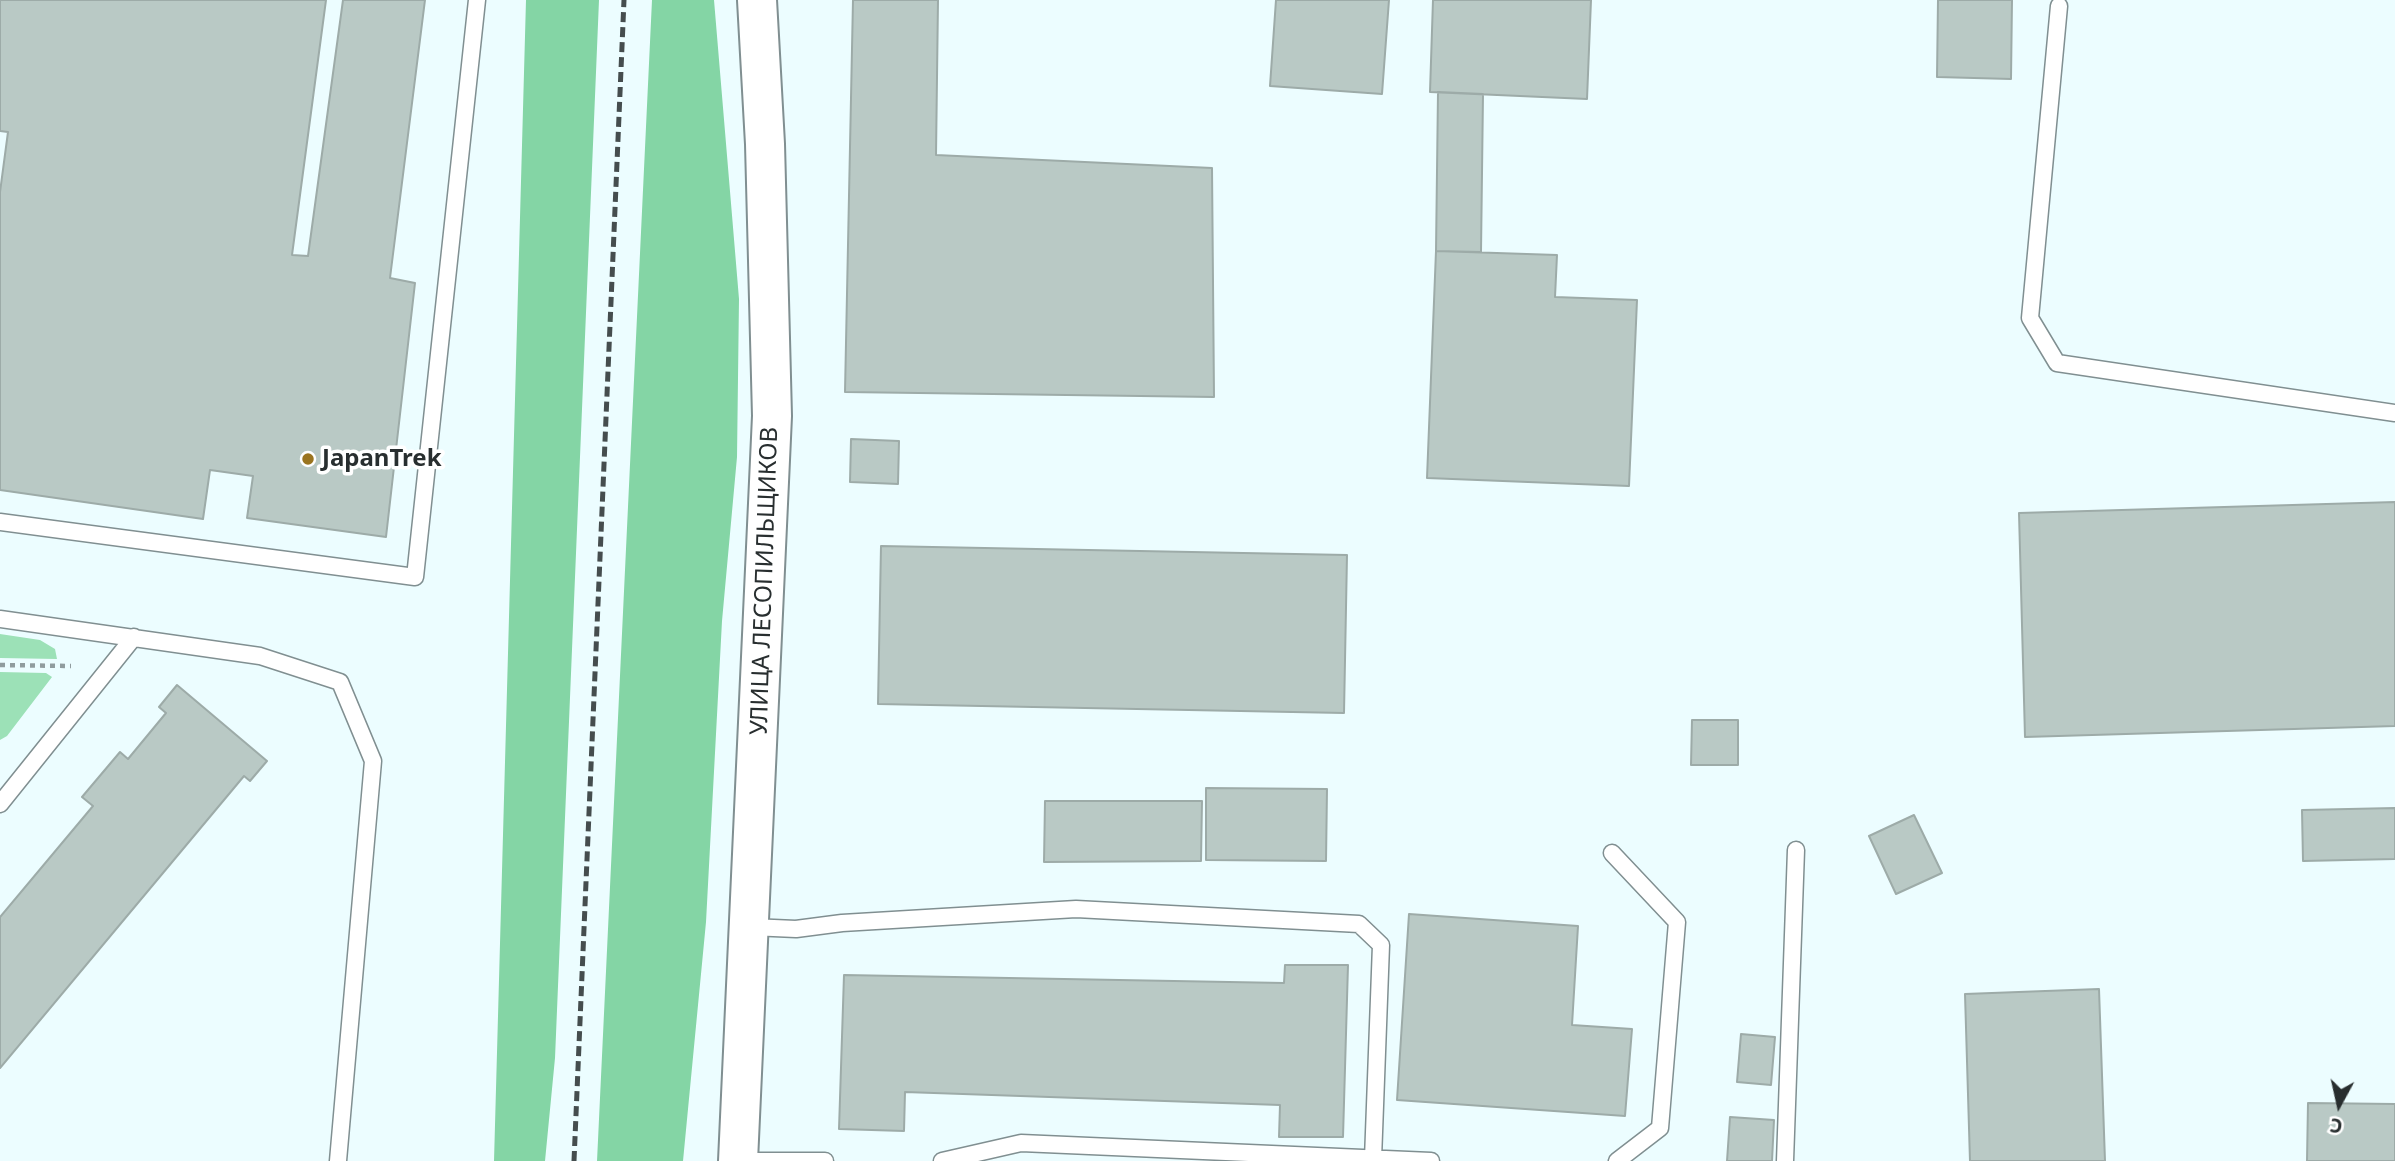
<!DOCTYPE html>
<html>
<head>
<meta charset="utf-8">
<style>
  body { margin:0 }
  #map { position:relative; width:2395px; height:1161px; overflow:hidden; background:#ecfdff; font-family:"Noto Sans",sans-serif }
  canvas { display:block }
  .north { position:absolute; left:2304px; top:1070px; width:70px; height:70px; -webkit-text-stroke:5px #fff; paint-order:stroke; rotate:188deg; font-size:19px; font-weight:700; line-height:28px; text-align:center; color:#282e2f }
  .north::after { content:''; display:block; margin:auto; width:24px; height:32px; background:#282e2f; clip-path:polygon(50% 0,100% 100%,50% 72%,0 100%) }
</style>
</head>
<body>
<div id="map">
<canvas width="2395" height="1161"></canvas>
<div class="north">С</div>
</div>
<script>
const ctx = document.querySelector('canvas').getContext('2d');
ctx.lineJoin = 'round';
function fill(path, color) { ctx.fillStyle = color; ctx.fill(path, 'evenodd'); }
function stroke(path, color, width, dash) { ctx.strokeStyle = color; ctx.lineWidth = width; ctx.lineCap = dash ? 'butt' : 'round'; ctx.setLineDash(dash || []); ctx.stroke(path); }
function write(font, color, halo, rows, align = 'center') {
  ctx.font = font + ' "Noto Sans",sans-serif'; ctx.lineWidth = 7; ctx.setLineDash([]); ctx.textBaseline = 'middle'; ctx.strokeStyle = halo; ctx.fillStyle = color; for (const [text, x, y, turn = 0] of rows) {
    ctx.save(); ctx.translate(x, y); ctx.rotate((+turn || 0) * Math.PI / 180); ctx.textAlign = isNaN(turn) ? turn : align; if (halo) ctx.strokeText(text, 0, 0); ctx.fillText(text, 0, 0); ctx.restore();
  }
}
fill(new Path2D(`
  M 0,634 L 40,640 L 55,649 L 57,659 L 0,658 Z
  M 0,672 L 46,673 L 52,677 L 7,736 L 0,740 Z`), '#9ce1b7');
fill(new Path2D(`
  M 526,0 L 599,0 L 555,1058 L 545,1161 L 494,1161 Z
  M 652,0 L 714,0 L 739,299 L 737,457 L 722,621 L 706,922 L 683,1161 L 597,1161 Z`), '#84d5a5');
const building = new Path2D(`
  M 0,0 L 326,0 L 292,255 L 308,256 L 343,0 L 425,0 L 390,278 L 415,283 L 386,537 L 247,518 L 253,476 L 210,470 L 203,519 L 0,490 L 0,192 L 8,132 L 0,131 Z
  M 853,0 L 938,0 L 936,155 L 1212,168 L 1214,397 L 845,392 Z
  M 1276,0 L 1389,0 L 1382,94 L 1270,86 Z
  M 1433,0 L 1591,0 L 1587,99 L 1430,92 Z
  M 1938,0 L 2012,0 L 2011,79 L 1937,77 Z
  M 1438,92 L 1483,94 L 1481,252 L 1436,251 Z
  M 1436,251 L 1557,255 L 1555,297 L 1637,300 L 1629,486 L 1427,478 Z
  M 851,439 L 899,441 L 898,484 L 850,482 Z
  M 2395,502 L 2395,726 L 2025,737 L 2019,513 Z
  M 881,546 L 1347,555 L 1344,713 L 878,704 Z
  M 177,685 L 267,761 L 250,781 L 244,776 L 0,1068 L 0,917 L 93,806 L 82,797 L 120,752 L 128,759 L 166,713 L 159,707 Z
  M 1692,720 L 1738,720 L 1738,765 L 1691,765 Z
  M 1206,788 L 1327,789 L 1326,861 L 1206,860 Z
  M 1045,801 L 1202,801 L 1201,861 L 1044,862 Z
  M 2395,808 L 2395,859 L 2303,861 L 2302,810 Z
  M 1914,815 L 1942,873 L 1896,894 L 1869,836 Z
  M 1409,914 L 1578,926 L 1572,1025 L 1632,1029 L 1625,1116 L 1397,1100 Z
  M 1285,965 L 1348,965 L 1343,1137 L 1279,1137 L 1280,1105 L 905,1092 L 904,1131 L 839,1129 L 844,975 L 1284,983 Z
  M 2099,989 L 2105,1161 L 1970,1161 L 1965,994 Z
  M 1741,1034 L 1775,1037 L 1771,1085 L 1737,1082 Z
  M 2308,1103 L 2395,1104 L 2395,1161 L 2307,1161 Z
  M 1730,1117 L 1774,1120 L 1772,1161 L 1727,1161 Z`);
fill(building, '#b9c9c5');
stroke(building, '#9daba8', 2);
const lane = new Path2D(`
  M 2059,6 L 2030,318 L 2057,363 L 2395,413
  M 0,522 L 415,577 L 477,0
  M 0,619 L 260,656 L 340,682 L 373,761 L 338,1161
  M 0,804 L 134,637
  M 1612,853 L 1677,922 L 1660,1128 L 1617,1161
  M 751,927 L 796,929 L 842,923 L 1076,909 L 1359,924 L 1381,945 L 1373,1159
  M 754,1161 L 825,1161
  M 942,1161 L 1021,1143 L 1431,1161
  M 1785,1161 L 1796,850`);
const secondary = new Path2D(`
  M 738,1161 L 772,416 L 765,144 L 757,0`);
stroke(lane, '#808f91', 19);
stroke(secondary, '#808f91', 42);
stroke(new Path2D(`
  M 0,665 L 71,666`), '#909c9e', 4.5, [5, 5]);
stroke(lane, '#fff', 16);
stroke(secondary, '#fff', 38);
stroke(new Path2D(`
  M 574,1161 L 624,0`), '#454d4e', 5, [10, 5]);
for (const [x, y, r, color] of [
  [308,459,7,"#9a741f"]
]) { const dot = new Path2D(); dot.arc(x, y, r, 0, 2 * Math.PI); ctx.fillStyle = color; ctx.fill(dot); stroke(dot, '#fff', 2.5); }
write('bold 24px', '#282e2f', '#fff', [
  ["JapanTrek",322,459]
], 'left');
write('24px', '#282e2f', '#fff', [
  ["УЛИЦА ЛЕСОПИЛЬЩИКОВ",765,581,-88]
]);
</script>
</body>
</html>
